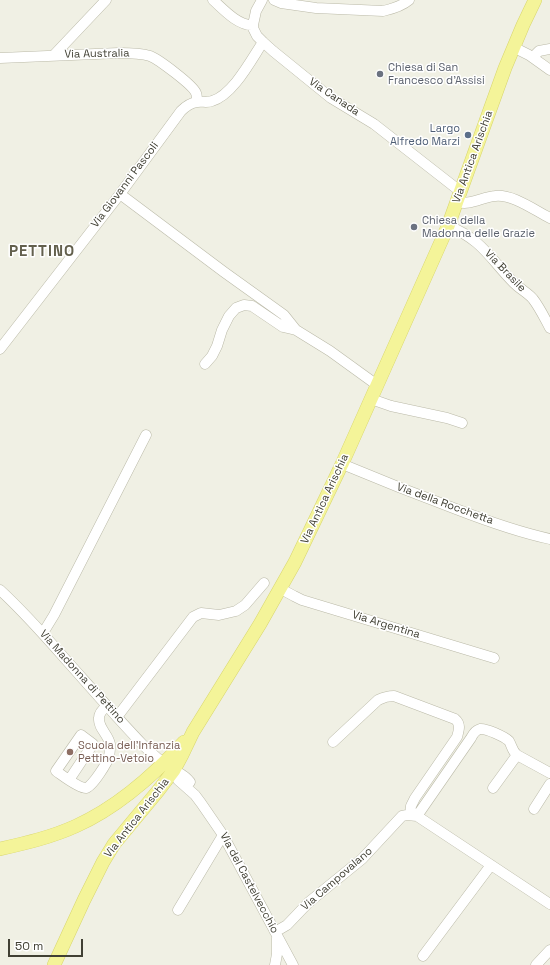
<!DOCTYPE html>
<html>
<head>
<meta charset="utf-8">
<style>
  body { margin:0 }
  #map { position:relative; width:550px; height:965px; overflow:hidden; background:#f0f0e4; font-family:"Space Grotesk",sans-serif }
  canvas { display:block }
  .scale { position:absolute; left:8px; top:939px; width:75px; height:18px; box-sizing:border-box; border:2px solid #414034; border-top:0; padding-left:5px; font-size:12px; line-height:14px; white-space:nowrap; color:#414034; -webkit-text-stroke:3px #fff; paint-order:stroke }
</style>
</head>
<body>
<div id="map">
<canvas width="550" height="965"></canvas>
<div class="scale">50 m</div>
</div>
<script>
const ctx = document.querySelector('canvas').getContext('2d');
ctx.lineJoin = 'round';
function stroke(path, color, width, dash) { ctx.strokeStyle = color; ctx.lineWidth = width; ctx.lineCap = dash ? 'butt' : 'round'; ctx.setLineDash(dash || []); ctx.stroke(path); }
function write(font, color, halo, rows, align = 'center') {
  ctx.font = font + ' "Space Grotesk",sans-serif'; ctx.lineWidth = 3; ctx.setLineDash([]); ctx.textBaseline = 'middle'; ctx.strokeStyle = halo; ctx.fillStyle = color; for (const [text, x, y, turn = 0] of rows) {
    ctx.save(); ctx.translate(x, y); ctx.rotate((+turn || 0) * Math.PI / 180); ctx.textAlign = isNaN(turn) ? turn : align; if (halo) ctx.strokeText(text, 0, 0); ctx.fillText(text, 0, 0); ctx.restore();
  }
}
const minor = new Path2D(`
  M 213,0 C 223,9 238,26 253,25
  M 262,0 L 256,11 L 253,25 L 253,28 L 257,36 L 263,42 L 273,51 L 331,98 L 374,124 L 461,192
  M 274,0 L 281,3 L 316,8 L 383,11 C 392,9 402,6 409,0
  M 513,47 L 529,55 L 550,70
  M 54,55 L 106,0
  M 533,57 L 539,51 L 550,49
  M 0,58 L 119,53 C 129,53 140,53 150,56 C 158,59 193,85 196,93 C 197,95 197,99 197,102
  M 120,194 L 224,272 L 284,315 L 296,330 L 330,351 L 377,385
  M 458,202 C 470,206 482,197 495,196 C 513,194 534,210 550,218
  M 448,226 C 482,239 491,260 514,283 C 520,289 528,293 533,299 C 540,308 545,319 550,328
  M 0,349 L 120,194 L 181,111 C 185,107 190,103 197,102 C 202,101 207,103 212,101 C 233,95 251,60 263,42
  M 205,364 L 212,356 L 217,346 L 222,330 L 229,316 L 236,308 L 244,305 L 252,306 L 283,327 L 296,330
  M 371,399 L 391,406 L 447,418 L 462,423
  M 342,464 C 380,480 418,495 456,509 C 487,521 518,532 550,539
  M 281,589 L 294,596 L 302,600 L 494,658
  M 0,590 C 24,612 46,637 67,661 C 92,689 117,718 143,745 C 151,753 160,761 171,768 C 179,774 183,773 190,782
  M 43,633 L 54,615 L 146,435
  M 117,717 L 193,617 L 201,613 L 219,615 L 236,611 L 245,605 L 264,583
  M 333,742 L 378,700 C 384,697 388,696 394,696 L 455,719 C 461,724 459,730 457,737 L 415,798 L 411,806 L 410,815
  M 174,770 L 178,780 L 195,795 L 201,803 L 223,835 L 293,965
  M 69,780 L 93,744 L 81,735 L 56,771 C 62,775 78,788 86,788 C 92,787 108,762 109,756 C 110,752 110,748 110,744 C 108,734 98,728 99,718 C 99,713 103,709 107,706
  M 493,788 L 517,755
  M 534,809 L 550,784
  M 417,816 L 471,738 C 473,734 476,730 480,729 C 486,728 505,737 509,741 C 512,746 512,751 517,755 L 550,773
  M 178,910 L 223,835
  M 275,932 L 287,925 L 309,902 L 362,859 L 402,816 L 407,815 L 417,816 L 550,904
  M 423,956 L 491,865
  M 275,965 L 277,954 L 277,938
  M 536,965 L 550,950`);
const major = new Path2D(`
  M 0,849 C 26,843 52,837 76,826 C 118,807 153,776 184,742
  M 54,965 L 84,900 L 103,862 L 114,844 L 158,791 L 174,770 L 182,755 L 193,732 L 260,624 L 295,562 L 342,464 L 448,226 L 505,68 L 523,25 L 535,0`);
stroke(minor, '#bab9a7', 11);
stroke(major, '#d7d56b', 14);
stroke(minor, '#fff', 10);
stroke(major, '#f4f499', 13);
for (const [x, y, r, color] of [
  [380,74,4,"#6b7280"],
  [468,135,4,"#5c6f8a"],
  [414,227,4,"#6b7280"],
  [70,752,4,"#8d6e63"]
]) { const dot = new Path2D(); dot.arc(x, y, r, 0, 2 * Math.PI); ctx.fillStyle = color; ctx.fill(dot); stroke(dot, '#fff', 1.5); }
write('11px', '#414034', '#fff', [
  ["Via Australia",97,54,-1],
  ["Via Canada",334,97,34],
  ["Via Antica Arischia",473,157,-70],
  ["Via Giovanni Pascoli",125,185,-53],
  ["Via Brasile",505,271,46],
  ["Via Antica Arischia",325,499,-65],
  ["Via della Rocchetta",445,504,20],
  ["Via Argentina",386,625,17],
  ["Via Madonna di Pettino",82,677,48],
  ["Via Antica Arischia",137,818,-52],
  ["Via Campovalano",337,879,-41],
  ["Via del Castelvecchio",249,883,62]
]);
write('11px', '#5b616d', '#fff', [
  ["Chiesa di San",388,68],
  ["Francesco d'Assisi",388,81],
  ["Chiesa della",422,221],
  ["Madonna delle Grazie",422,234]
], 'left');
write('11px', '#4e5e75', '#fff', [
  ["Largo",460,129],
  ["Alfredo Marzi",460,142]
], 'right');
write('11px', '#785e54', '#fff', [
  ["Scuola dell'Infanzia",78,746],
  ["Pettino-Vetoio",78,759]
], 'left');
ctx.letterSpacing = '1px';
write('bold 15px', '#63604d', '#fff', [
  ["PETTINO",42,252]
]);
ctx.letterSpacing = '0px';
</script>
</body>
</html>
